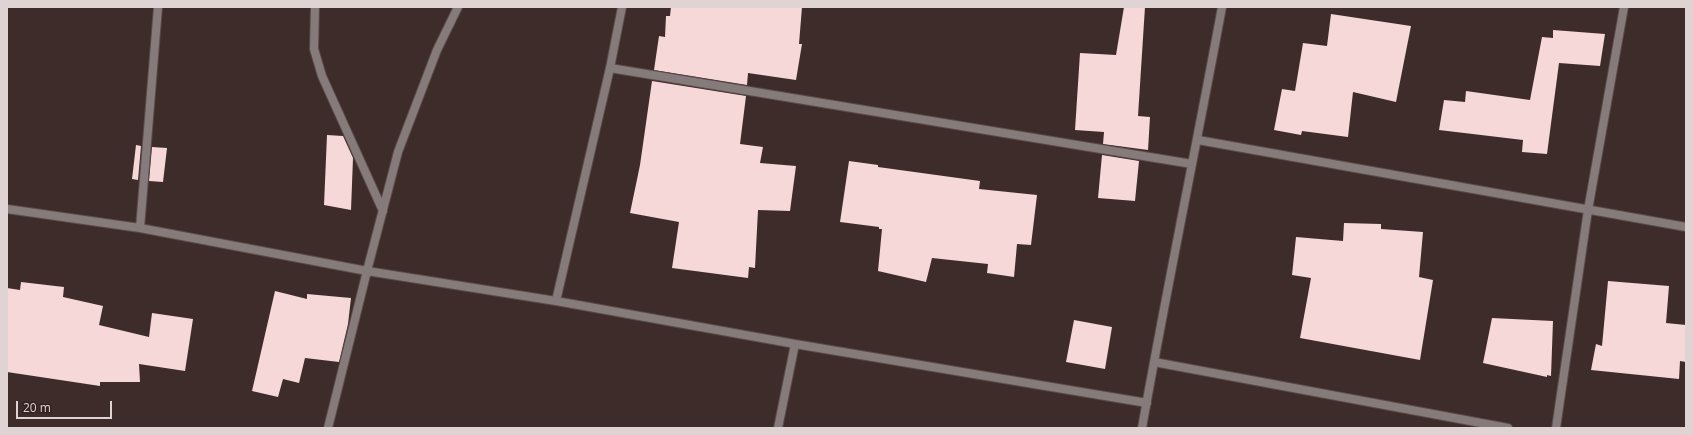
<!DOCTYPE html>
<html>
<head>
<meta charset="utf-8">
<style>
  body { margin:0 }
  #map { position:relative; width:1693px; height:435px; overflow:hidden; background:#3e2c2b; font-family:"Open Sans",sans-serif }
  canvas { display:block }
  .frame { position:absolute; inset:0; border:8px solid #dfd3d3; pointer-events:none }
  .scale { position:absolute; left:16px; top:401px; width:96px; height:18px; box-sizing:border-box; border:2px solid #dfd3d3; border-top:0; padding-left:5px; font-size:12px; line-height:14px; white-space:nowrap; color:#dfd3d3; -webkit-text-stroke:3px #332221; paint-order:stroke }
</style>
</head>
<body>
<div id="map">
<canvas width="1693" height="435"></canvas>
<div class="frame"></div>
<div class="scale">20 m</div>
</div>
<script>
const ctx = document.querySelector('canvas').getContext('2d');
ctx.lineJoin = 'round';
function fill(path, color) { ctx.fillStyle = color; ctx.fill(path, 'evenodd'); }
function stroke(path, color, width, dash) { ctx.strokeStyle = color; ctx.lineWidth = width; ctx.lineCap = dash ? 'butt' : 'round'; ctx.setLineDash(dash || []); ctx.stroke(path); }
fill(new Path2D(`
  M 671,7 L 802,7 L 799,44 L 802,44 L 796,80 L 748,73 L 747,85 L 654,70 L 659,36 L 665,37 L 666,16 L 670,16 Z
  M 1124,7 L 1145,7 L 1138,116 L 1150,117 L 1148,150 L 1103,144 L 1104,132 L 1075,130 L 1080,53 L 1116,55 Z
  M 1331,14 L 1411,26 L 1396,102 L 1353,92 L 1348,137 L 1302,131 L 1301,135 L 1274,130 L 1282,89 L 1295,91 L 1303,43 L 1327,46 Z
  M 1553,30 L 1605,34 L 1600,66 L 1559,63 L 1547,154 L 1522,152 L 1523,140 L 1439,130 L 1444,100 L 1465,102 L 1466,91 L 1530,100 L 1542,37 L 1553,38 Z
  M 652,81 L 746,96 L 740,144 L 763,147 L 760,163 L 796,166 L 790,211 L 758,210 L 755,268 L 749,267 L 748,278 L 672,268 L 679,222 L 630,213 L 640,165 Z
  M 327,135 L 343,136 L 353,158 L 351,210 L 324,205 Z
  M 136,145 L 141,146 L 138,180 L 132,179 Z
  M 152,147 L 167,148 L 163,182 L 149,181 Z
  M 1102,155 L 1139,161 L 1135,201 L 1098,198 Z
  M 849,161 L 878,165 L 878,167 L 980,181 L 979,189 L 1037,195 L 1031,245 L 1017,244 L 1014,277 L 987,273 L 988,264 L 932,258 L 926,282 L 878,271 L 882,229 L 879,229 L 879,227 L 840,222 Z
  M 1344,223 L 1381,224 L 1381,229 L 1423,232 L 1419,277 L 1433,280 L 1420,360 L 1300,338 L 1311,278 L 1292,275 L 1296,237 L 1343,241 Z
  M 1608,281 L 1669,286 L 1666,323 L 1686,325 L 1686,362 L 1680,361 L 1679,379 L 1591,370 L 1596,344 L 1602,346 Z
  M 21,282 L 64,287 L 63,297 L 103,306 L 99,325 L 149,337 L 152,313 L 193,319 L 185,371 L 139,364 L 140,382 L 100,382 L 100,386 L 7,372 L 7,288 L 20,290 Z
  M 275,291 L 307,299 L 307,294 L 351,298 L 348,324 L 339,362 L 305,358 L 299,383 L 283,379 L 278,397 L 252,391 Z
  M 1492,318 L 1553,321 L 1551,376 L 1547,375 L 1547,377 L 1483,363 Z
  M 1074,320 L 1112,327 L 1105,369 L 1066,362 Z`), '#f5d8d7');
const street = new Path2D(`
  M 315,7 L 314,49 L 322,76 L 383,211
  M 610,68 L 1192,164
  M 1198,140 L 1686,227
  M 7,209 L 140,228 L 367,271 L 556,301 L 795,344 L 1147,403
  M 140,228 L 158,7
  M 556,301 L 610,68 L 622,7
  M 1154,362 L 1508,428
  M 328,428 L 367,271 L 398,152 L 437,50 L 458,7
  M 778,428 L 795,344
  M 1142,428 C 1167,287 1196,148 1222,7
  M 1556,428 L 1588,210 L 1624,7`);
stroke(street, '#5b4a49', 10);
stroke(street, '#857b7b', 8);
</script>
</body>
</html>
